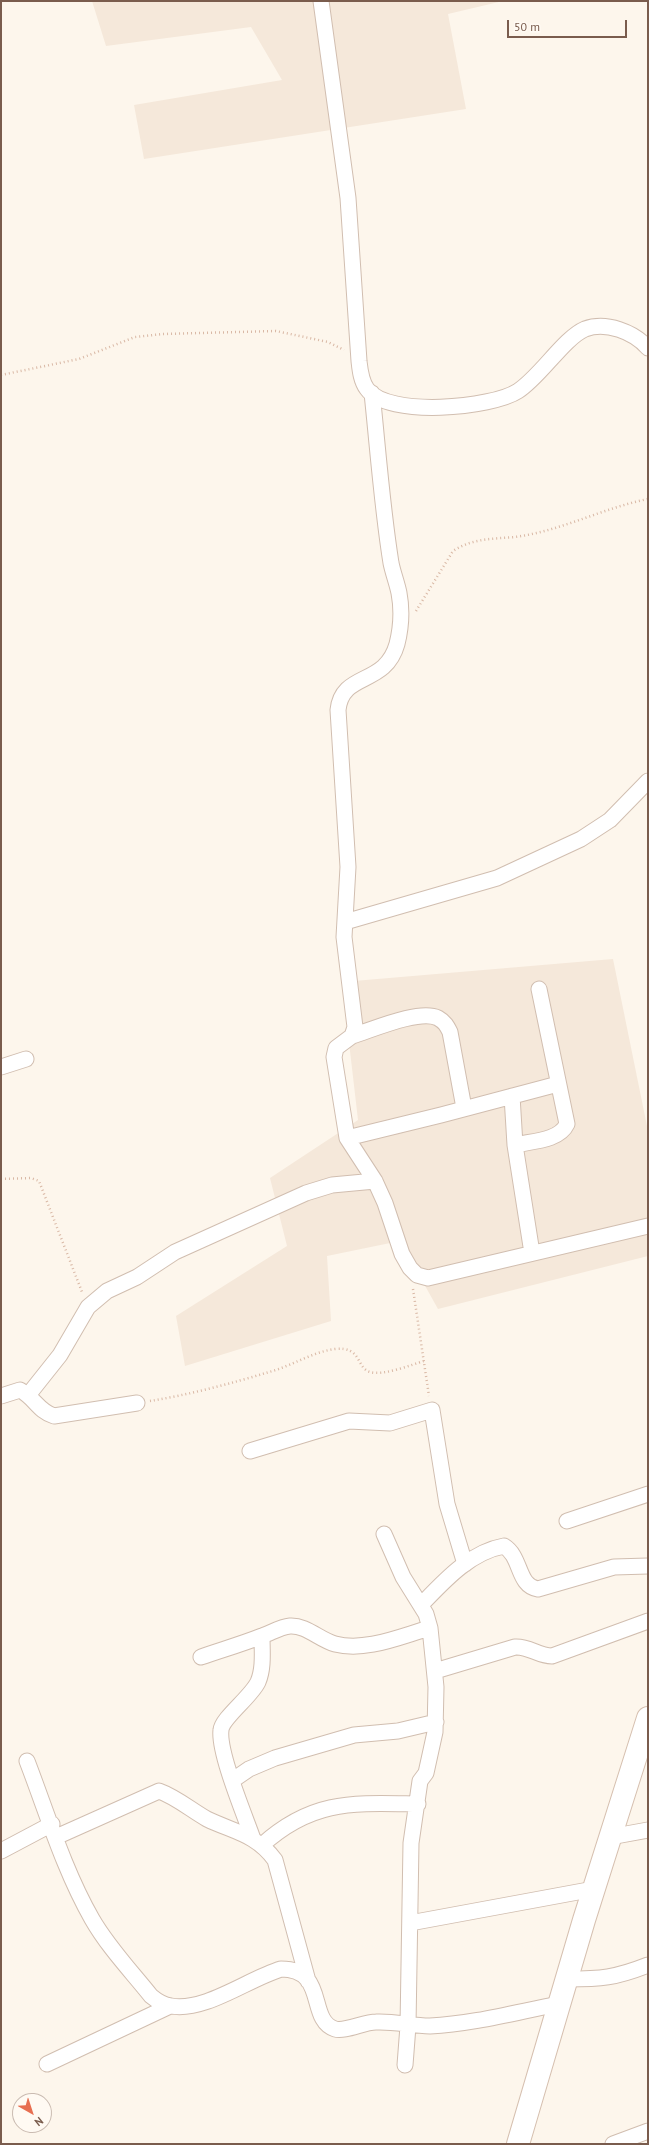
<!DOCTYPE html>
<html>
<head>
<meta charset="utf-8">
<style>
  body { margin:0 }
  #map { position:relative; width:649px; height:2145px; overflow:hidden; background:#fdf6ec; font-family:"PT Sans",sans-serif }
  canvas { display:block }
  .frame { position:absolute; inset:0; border:2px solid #7a5c4d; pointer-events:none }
  .north { position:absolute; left:12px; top:2093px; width:40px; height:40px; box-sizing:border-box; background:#fffaf3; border:1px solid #cabbb1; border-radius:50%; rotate:141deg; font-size:11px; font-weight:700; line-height:16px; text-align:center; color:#7a5c4d }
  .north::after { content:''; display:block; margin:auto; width:14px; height:18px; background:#e76f51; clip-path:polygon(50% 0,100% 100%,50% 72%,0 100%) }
  .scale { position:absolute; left:507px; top:20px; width:120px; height:18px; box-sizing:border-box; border:2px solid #7a5c4d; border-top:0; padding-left:5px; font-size:12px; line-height:14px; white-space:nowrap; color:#7a5c4d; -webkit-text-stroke:3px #fffaf3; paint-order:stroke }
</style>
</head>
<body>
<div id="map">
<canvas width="649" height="2145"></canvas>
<div class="frame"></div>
<div class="north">N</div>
<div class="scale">50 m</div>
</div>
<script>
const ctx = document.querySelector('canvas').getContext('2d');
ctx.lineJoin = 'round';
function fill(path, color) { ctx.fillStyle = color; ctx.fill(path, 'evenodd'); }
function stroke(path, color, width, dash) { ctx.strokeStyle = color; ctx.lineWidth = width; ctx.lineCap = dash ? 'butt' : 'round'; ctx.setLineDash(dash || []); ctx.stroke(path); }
fill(new Path2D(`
  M 92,1 L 503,1 L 448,14 L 466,109 L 144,159 L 134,105 L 282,80 L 251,27 L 106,46 Z
  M 613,959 L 648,1131 L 648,1256 L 438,1309 L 400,1241 L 327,1256 L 331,1321 L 185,1366 L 176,1316 L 287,1246 L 270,1178 L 358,1120 L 342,982 Z`), '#f5e8da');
const street = new Path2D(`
  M 321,1 L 348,198 L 359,361 C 360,370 361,381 367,389 C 388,418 492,408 518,391 C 540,377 564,338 585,329 C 606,321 634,332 648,348
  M 372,393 C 378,450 382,507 391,563 C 393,573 397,583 399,593 C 402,609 401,628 397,644 C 385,687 342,671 338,710 L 348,867 L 344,937 L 355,1027 L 352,1036 L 336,1048 L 334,1057 L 347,1138 L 375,1181 L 385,1203 L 402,1254 L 410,1268 L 417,1275 L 428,1278 L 648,1226
  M 345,922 L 497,878 L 581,839 L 610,820 L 648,781
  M 352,1036 C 372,1030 419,1009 438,1018 C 445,1022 447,1026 450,1032 L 464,1108
  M 1,1067 L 26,1059
  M 512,1096 L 515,1145 L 532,1253
  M 347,1138 L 441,1115 L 558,1084
  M 515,1145 C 532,1141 559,1141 567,1124 L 539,989
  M 29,1394 L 60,1355 L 88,1307 L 107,1291 L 137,1277 L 175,1252 L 306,1193 L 332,1185 L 375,1181
  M 1,1396 L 20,1390 C 35,1398 38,1411 54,1416 L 137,1403
  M 250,1451 L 349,1421 L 390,1423 L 432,1410 L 447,1504 L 465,1564
  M 567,1521 L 648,1494
  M 384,1534 L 403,1577 L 426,1614 L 430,1628 L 436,1687 L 435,1732 L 426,1773 L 420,1781 L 411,1843 L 408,2026 L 405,2065
  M 421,1605 C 444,1581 470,1552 504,1546 C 522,1557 517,1586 538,1589 L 614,1567 L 648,1566
  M 201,1657 C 221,1650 242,1644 262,1636 C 271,1633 280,1627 290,1626 C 306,1625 320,1640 335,1644 C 366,1652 401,1636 430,1628
  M 435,1671 L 515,1647 C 529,1646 538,1656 552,1656 L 648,1621
  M 27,1761 C 47,1813 64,1870 92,1919 C 108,1947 131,1971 151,1996 C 157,2001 163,2005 171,2006 C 205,2012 248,1979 281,1969 C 328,1969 307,2020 335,2029 C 345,2032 364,2022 376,2022 C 394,2021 412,2026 430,2026 C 473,2024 517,2012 559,2004
  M 233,1780 L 249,1769 L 275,1758 L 354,1735 L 398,1731 L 436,1722
  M 56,1837 L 159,1791 C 176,1797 191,1810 207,1819 C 234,1832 256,1834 275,1860 L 308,1981
  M 610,1837 L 648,1830
  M 253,1839 C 245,1816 218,1752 221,1730 C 222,1718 251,1697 258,1682 C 264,1668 262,1651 262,1636
  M 262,1845 C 313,1799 354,1803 418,1804
  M 1,1851 L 52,1824
  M 410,1923 L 594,1889
  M 567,1979 C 601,1979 615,1978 648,1965
  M 47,2064 L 170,2006
  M 613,2144 L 648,2131`);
const secondary = new Path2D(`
  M 518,2144 L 584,1920 L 648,1718`);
stroke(street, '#d1beb0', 17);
stroke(secondary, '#d6c0b0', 24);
stroke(new Path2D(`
  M 1,375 L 79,359 L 135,337 L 163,334 L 276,331 L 328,342 L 344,350
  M 416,611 L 453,551 C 473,538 493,539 515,537 C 561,531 603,508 648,499
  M 1,1179 L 31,1178 L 39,1181 L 82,1292
  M 413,1289 L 429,1396
  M 150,1401 C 188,1395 233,1383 269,1372 C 292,1366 312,1352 335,1349 C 362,1346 356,1368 370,1372 C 383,1376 411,1365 424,1361`), '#d9b8a5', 2.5, [1, 3]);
stroke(street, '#fff', 15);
stroke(secondary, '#fff', 22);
</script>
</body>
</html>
